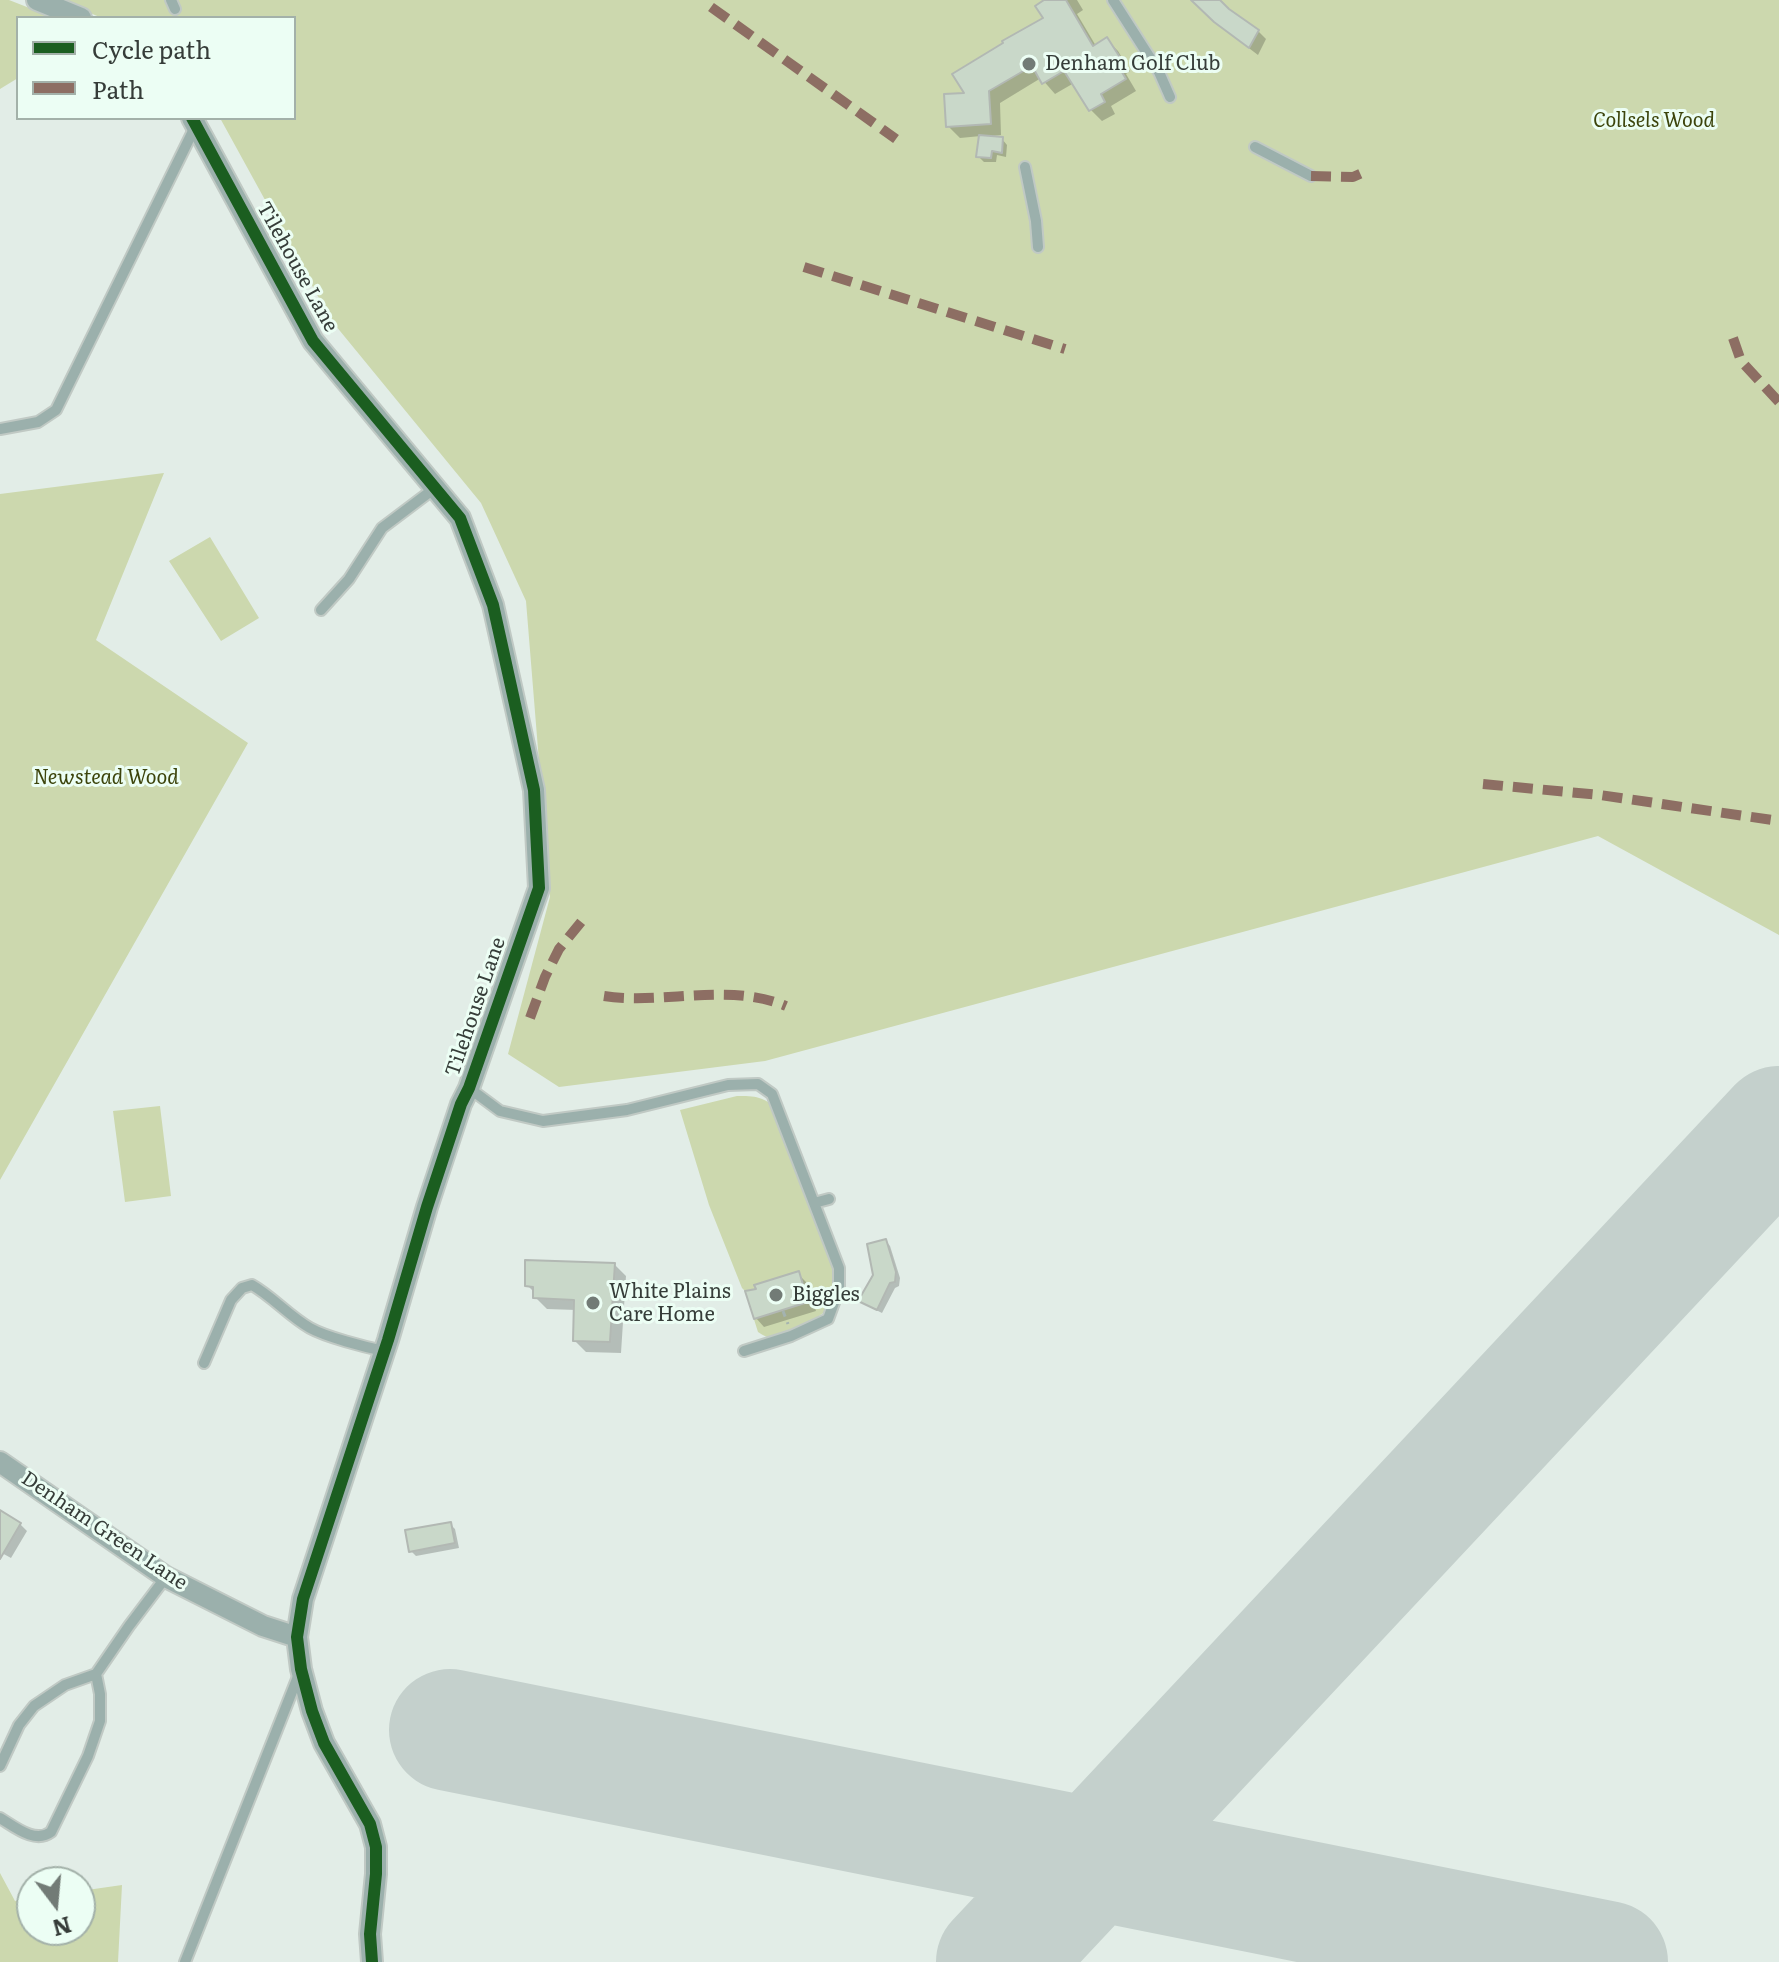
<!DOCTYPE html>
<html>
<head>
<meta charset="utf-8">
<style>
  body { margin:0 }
  #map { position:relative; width:1779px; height:1962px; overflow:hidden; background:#e2ede7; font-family:Literata,serif }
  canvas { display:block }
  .legend { position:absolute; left:16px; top:16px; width:280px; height:104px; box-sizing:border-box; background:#ecfef4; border:2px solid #a3b1a9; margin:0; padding:10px 14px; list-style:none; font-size:24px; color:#363d39 }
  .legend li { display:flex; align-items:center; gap:16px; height:40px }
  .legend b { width:40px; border:2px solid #a3b1a9 }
  .north { position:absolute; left:16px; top:1866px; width:80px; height:80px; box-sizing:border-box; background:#ecfef4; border:2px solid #a3b1a9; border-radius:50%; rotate:164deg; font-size:22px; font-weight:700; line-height:32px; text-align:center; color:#363d39 }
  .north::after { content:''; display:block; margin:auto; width:28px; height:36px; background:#727b76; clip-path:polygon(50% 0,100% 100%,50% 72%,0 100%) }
</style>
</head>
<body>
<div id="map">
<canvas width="1779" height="1962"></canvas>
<ul class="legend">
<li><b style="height:10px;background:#1b5e20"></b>Cycle path</li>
<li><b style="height:10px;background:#8d6e63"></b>Path</li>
</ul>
<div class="north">N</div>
</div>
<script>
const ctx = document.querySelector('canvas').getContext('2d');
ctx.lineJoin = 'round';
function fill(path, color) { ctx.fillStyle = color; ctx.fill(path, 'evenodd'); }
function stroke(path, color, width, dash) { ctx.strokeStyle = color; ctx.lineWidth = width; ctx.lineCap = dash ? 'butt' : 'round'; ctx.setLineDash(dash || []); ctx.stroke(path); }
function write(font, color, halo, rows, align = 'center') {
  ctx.font = font + ' Literata,serif'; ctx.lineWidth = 6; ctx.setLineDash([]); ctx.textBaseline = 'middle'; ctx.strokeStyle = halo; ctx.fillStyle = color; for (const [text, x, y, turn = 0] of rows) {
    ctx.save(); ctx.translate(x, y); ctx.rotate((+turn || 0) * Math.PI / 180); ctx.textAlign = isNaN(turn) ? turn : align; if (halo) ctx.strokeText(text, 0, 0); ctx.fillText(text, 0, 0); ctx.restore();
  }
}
fill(new Path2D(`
  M 0,0 L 9,0 L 55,18 L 18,18 L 18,78 L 0,89 Z
  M 59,0 L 1779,0 L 1779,935 L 1598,836 L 765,1061 L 559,1087 L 508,1054 L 550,897 L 526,601 L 481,503 L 331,320 L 220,118 L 294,118 L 294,18 L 102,18 Z
  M 164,473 L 96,640 L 248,743 L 0,1180 L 0,494 Z
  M 210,537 L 259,618 L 221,641 L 169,561 Z
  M 737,1096 C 754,1096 766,1096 776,1111 L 835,1273 C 834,1286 834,1299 826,1310 C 820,1318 787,1335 776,1338 C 770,1339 764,1336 758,1332 L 745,1291 L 742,1288 L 709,1205 L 680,1110 Z
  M 160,1106 L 171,1196 L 125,1202 L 113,1111 Z
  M 0,1873 L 15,1901 L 32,1898 L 32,1930 L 80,1930 L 80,1891 L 122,1885 L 118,1962 L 0,1962 Z`), '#ccd8ae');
fill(new Path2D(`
  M 1048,0 L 1077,0 L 1083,10 L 1077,14 L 1096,46 L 1107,40 L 1118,51 L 1130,71 L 1126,74 L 1136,91 L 1111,106 L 1115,114 L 1102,121 L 1091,110 L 1074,83 L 1055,94 L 1041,78 L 1000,103 L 1001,135 L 991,136 L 991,138 L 1002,139 L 1007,145 L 1006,157 L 997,155 L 996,162 L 984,162 L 978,156 L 981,136 L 960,138 L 948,126 L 968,94 L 1046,18 Z
  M 1194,0 L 1217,0 L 1258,31 L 1266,39 L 1258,55 L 1225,30 Z
  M 886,1241 L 890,1246 L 900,1278 L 899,1286 L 895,1288 L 882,1313 L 866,1305 L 861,1300 L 875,1275 Z
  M 615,1265 L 626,1276 L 621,1353 L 586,1352 L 575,1341 L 576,1310 L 547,1309 L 535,1297 L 535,1293 L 527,1285 Z
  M 798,1274 L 806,1282 L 816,1311 L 764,1327 L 756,1318 Z
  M 0,1515 L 20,1524 L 27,1531 L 11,1558 L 0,1552 Z
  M 450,1524 L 455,1529 L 459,1548 L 416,1556 L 411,1551 Z`), '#0003');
stroke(new Path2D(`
  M 450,1730 L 1607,1962
  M 997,1962 L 1779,1127`), '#c4d0cc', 122);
const building = new Path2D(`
  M 1044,0 L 1066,0 L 1093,46 L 1107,37 L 1121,59 L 1116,62 L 1126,79 L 1101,94 L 1105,102 L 1089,111 L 1064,71 L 1042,84 L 1032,66 L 989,91 L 991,124 L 946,127 L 944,94 L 964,93 L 952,74 L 1003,43 L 1002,41 L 1043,18 L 1035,6 Z
  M 1191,0 L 1220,0 L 1229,9 L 1259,30 L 1249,48 L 1214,22 Z
  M 979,135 L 1003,137 L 1002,153 L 992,151 L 991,158 L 976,157 Z
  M 886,1239 L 896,1272 L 895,1282 L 890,1283 L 877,1310 L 858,1301 L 873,1275 L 867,1244 Z
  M 525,1260 L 615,1263 L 610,1342 L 573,1341 L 574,1300 L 533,1298 L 533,1287 L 525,1286 Z
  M 799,1271 L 808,1302 L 754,1319 L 745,1291 L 756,1289 L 754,1285 Z
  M 0,1510 L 21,1523 L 0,1559 Z
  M 451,1522 L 455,1543 L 409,1552 L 405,1530 Z`);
fill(building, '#c9d8c9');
stroke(building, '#b2b8b3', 2);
const lane = new Path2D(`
  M 171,0 L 175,9
  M 1113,0 L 1159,72 L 1170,97
  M 1255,147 L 1311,176
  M 1025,167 L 1036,221 L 1038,247
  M 0,429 L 38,422 L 56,410 L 196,125
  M 321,610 L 349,579 L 382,528 L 435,488
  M 469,1088 L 500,1111 L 543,1121 L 627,1110 L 728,1085 L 758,1084 L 772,1094 L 839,1268 L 839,1289 L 828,1319 L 791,1336 L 744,1351
  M 814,1203 L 829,1199
  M 204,1363 L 231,1300 L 242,1288 L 252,1285 C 273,1297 289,1316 310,1328 C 326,1337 365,1347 384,1351
  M 0,1766 L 19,1725 L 34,1706 L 65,1685 L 96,1674 L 129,1626 L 166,1577
  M 0,1818 C 15,1827 35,1844 51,1832 L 88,1756 L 100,1721 L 100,1694 L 96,1674
  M 185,1962 L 299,1674`);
const street = new Path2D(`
  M 37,0 L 81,18
  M 192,118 L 313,341 L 460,518 L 493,605 L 534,790 L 539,888 L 469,1088 L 461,1104 L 427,1207 L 388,1340 L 303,1599 L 297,1637 L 301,1669 L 312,1711 L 324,1743 L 370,1824 L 376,1847 L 376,1874 L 370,1934 L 372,1962
  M 0,1462 L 166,1577 L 263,1626 L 297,1637`);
stroke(lane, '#c0c9c4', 14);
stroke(street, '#c0c9c4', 24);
stroke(new Path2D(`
  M 807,1298 L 820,1294
  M 783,1311 L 788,1324`), '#a4b3b0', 3, [6, 6]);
stroke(lane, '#9bb0ac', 10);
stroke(street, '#9bb0ac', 20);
stroke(new Path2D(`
  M 711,7 L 896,139
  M 1311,176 L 1353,177 L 1362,173
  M 804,267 L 1065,349
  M 1733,338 L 1741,361 L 1779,402
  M 1483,784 L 1600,795 L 1779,821
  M 604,996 C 664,1005 728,982 786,1006
  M 530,1018 L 545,977 L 559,949 L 586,916`), '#8d6e63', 10, [20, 10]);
stroke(new Path2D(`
  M 192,118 L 313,341 L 460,518 L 493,605 L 534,790 L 539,888 L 469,1088 L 461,1104 L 427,1207 L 388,1340 L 303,1599 L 297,1637 L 301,1669 L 312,1711 L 324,1743 L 370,1824 L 376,1847 L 376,1874 L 370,1934 L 372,1962`), '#1b5e20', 12);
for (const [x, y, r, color] of [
  [1029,64,8,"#727b76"],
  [776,1295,8,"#727b76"],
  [593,1303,8,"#727b76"]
]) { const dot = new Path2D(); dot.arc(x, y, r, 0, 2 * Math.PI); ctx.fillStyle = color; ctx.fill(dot); stroke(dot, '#ecfef4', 3); }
write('20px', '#363d39', '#ecfef4', [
  ["Denham Golf Club",1045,64],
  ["White Plains",609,1292],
  ["Care Home",609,1315],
  ["Biggles",792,1295]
], 'left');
write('italic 20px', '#3c440b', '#ecfef4', [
  ["Collsels Wood",1654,121],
  ["Newstead Wood",106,778]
]);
write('20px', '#363d39', '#ecfef4', [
  ["Tilehouse Lane",297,267,61],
  ["Tilehouse Lane",476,1007,-71],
  ["Denham Green Lane",104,1531,34]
]);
</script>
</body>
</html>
